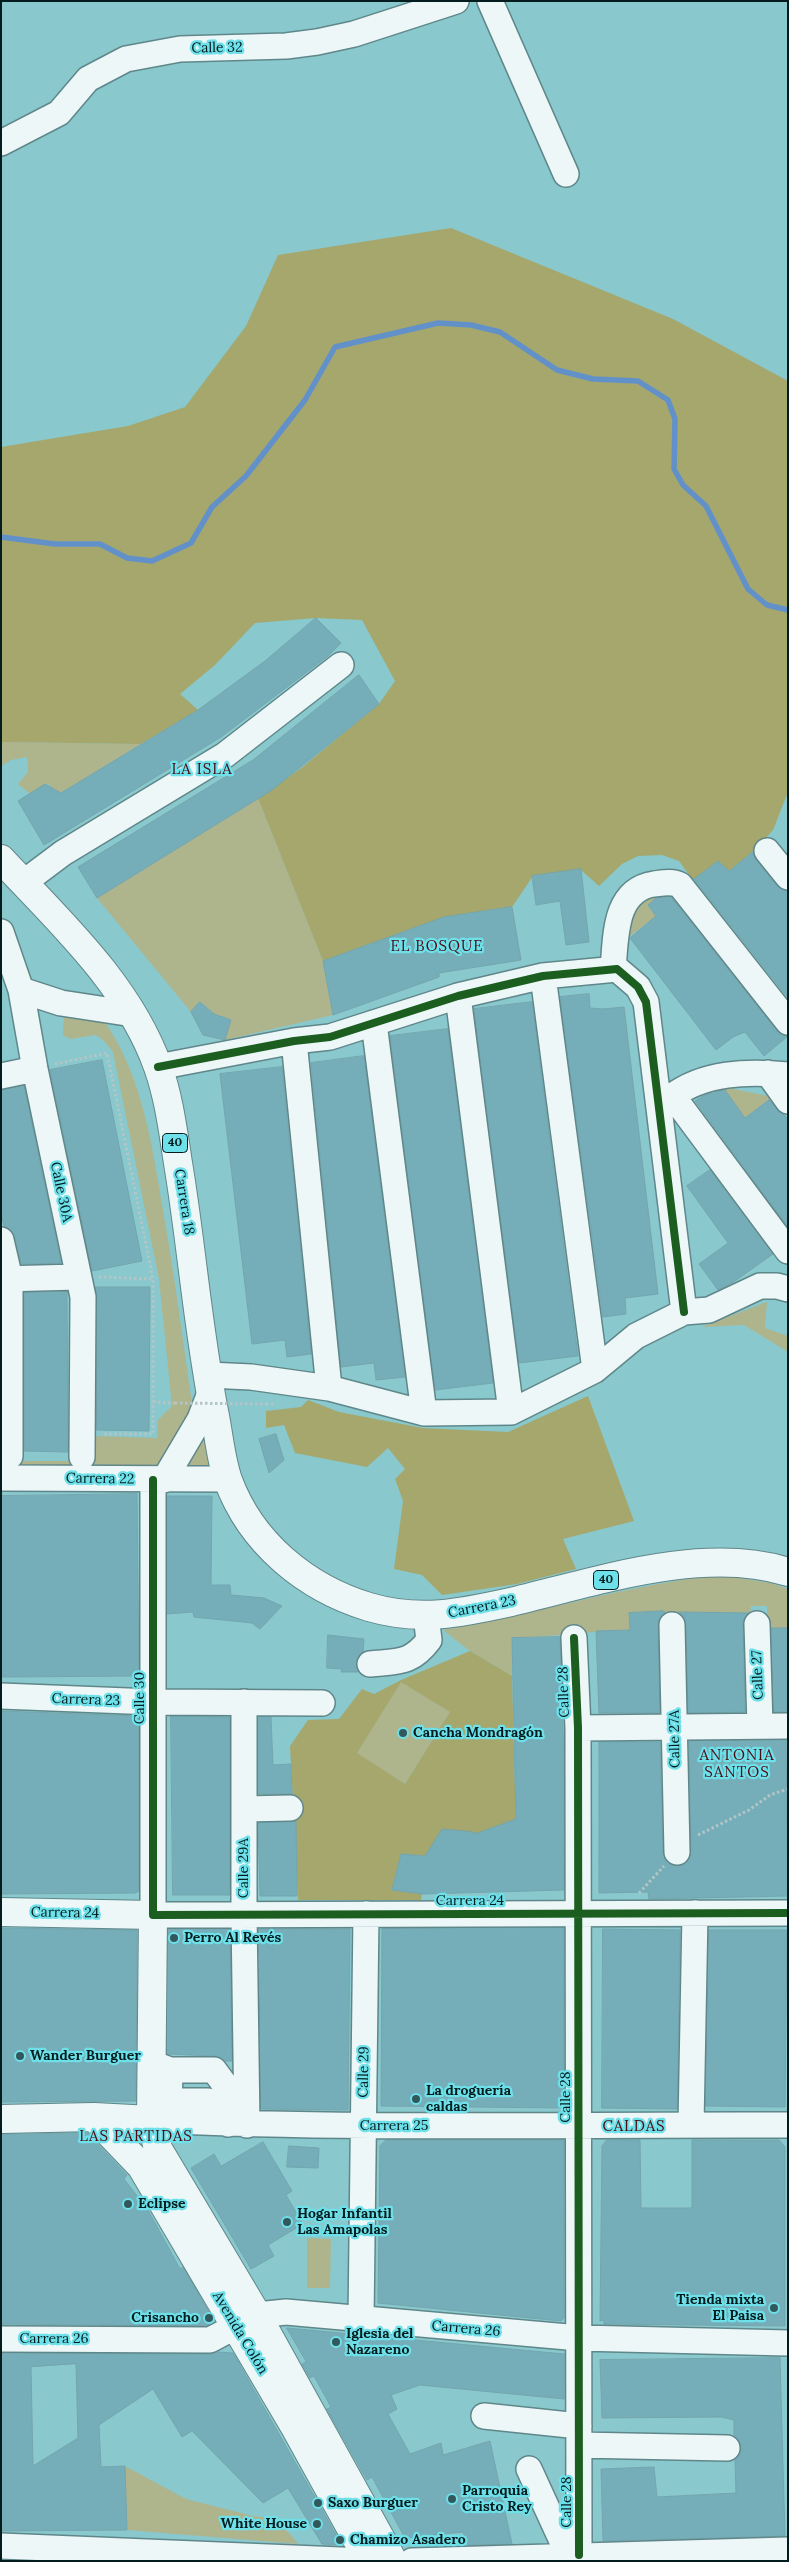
<!DOCTYPE html>
<html>
<head>
<meta charset="utf-8">
<style>
  body { margin:0 }
  #map { position:relative; width:789px; height:2562px; overflow:hidden; background:#89c8cd; font-family:Lora,serif }
  canvas { display:block }
  .frame { position:absolute; inset:0; border:2px solid #031c1e; pointer-events:none }
</style>
</head>
<body>
<div id="map">
<canvas width="789" height="2562"></canvas>
<div class="frame"></div>
</div>
<script>
const ctx = document.querySelector('canvas').getContext('2d');
ctx.lineJoin = 'round';
function fill(path, color) { ctx.fillStyle = color; ctx.fill(path, 'evenodd'); }
function stroke(path, color, width, dash) { ctx.strokeStyle = color; ctx.lineWidth = width; ctx.lineCap = dash ? 'butt' : 'round'; ctx.setLineDash(dash || []); ctx.stroke(path); }
function write(font, color, halo, rows, align = 'center') {
  ctx.font = font + ' Lora,serif'; ctx.lineWidth = 4.5; ctx.setLineDash([]); ctx.textBaseline = 'middle'; ctx.strokeStyle = halo; ctx.fillStyle = color; for (const [text, x, y, turn = 0] of rows) {
    ctx.save(); ctx.translate(x, y); ctx.rotate((+turn || 0) * Math.PI / 180); ctx.textAlign = isNaN(turn) ? turn : align; if (halo) ctx.strokeText(text, 0, 0); ctx.fillText(text, 0, 0); ctx.restore();
  }
}
fill(new Path2D(`
  M 1,742 L 141,744 L 56,796 L 48,783 L 30,794 L 18,784 L 28,772 L 27,757 L 11,760 L 1,766 Z
  M 258,798 L 323,961 L 333,1015 L 225,1040 L 231,1020 L 214,1014 L 201,1002 L 191,1012 L 97,898 Z
  M 675,884 L 648,905 L 656,916 L 629,937 L 612,914 Z
  M 64,1013 L 105,1022 C 143,1078 152,1145 163,1210 C 175,1279 184,1348 194,1418 L 158,1464 L 152,1468 L 1,1469 L 1,1461 L 85,1461 L 97,1436 L 157,1438 L 158,1420 L 172,1406 L 159,1279 L 113,1052 L 104,1041 L 96,1035 L 70,1039 L 63,1035 Z
  M 723,1087 L 773,1097 L 745,1118 Z
  M 767,1302 L 765,1328 L 788,1336 L 788,1352 L 744,1325 L 701,1327 Z
  M 204,1424 L 211,1470 L 177,1470 Z
  M 720,1575 L 771,1583 L 788,1589 L 788,1628 L 767,1628 L 767,1606 L 751,1606 L 750,1613 L 629,1613 L 630,1630 C 590,1631 551,1637 512,1638 L 512,1676 L 470,1651 L 443,1630 C 536,1614 626,1585 720,1575 Z
  M 401,1681 L 450,1712 L 405,1784 L 356,1753 Z
  M 307,2238 L 331,2239 L 330,2288 L 307,2288 Z
  M 125,2466 L 186,2499 L 253,2516 L 271,2518 L 290,2534 L 298,2544 L 127,2530 Z`), '#aeb58d');
fill(new Path2D(`
  M 451,228 L 673,319 L 788,381 L 788,792 L 773,830 L 756,849 L 729,871 L 718,861 L 693,880 L 679,861 L 662,855 L 638,856 L 622,864 L 599,886 L 581,870 L 533,876 L 512,907 L 445,917 L 323,961 L 258,798 L 300,769 L 379,704 L 395,681 L 362,620 L 316,618 L 255,623 L 215,665 L 180,694 L 198,710 L 141,744 L 1,742 L 1,447 L 128,426 L 185,407 L 246,326 L 278,255 Z
  M 588,1396 L 634,1521 L 563,1539 L 576,1569 L 517,1584 L 442,1595 L 422,1575 L 394,1569 L 403,1501 L 395,1479 L 405,1469 L 388,1448 L 367,1467 L 295,1453 L 284,1425 L 266,1428 L 266,1411 L 301,1407 L 308,1400 L 339,1412 L 423,1428 L 508,1432 Z
  M 470,1651 L 512,1676 L 516,1827 L 494,1827 L 426,1856 L 401,1854 L 392,1890 L 422,1894 L 421,1900 L 298,1900 L 290,1746 L 308,1720 L 339,1719 L 362,1689 L 374,1694 L 401,1680 ZM 401,1682 L 450,1712 L 405,1784 L 357,1753 Z`), '#a5a76d');
stroke(new Path2D(`
  M 1,537 L 55,544 L 100,544 L 127,558 L 152,561 L 191,543 L 212,507 L 246,476 L 305,400 L 335,347 L 438,323 L 471,325 L 500,332 L 557,370 L 593,379 L 638,381 L 668,400 L 675,419 L 674,469 L 683,485 L 706,506 L 748,589 L 767,605 L 788,610`), '#6291ca', 5.5);
const building = new Path2D(`
  M 316,618 L 341,643 L 328,656 L 221,737 L 44,845 L 18,801 L 45,784 L 61,793 L 198,710 L 265,661 Z
  M 359,675 L 379,704 L 272,790 L 97,898 L 78,867 L 253,760 Z
  M 753,852 L 756,860 L 777,886 L 788,891 L 788,998 L 694,879 L 718,861 L 729,871 Z
  M 581,869 L 589,942 L 566,945 L 560,901 L 536,905 L 532,876 Z
  M 671,897 L 777,1031 L 788,1036 L 764,1056 L 745,1032 L 733,1037 L 716,1050 L 630,938 L 656,916 L 648,905 L 656,898 Z
  M 512,907 L 521,960 L 439,973 L 439,977 L 333,1015 L 323,961 L 444,917 Z
  M 589,994 L 590,1008 L 603,1009 L 624,1007 L 658,1294 L 625,1298 L 626,1314 L 603,1317 L 560,997 Z
  M 200,1002 L 214,1014 L 231,1020 L 225,1040 L 203,1035 L 191,1012 Z
  M 532,1002 L 578,1356 L 519,1363 L 474,1009 Z
  M 448,1029 L 493,1383 L 435,1390 L 390,1036 Z
  M 364,1056 L 405,1377 L 376,1380 L 374,1363 L 341,1367 L 311,1063 Z
  M 102,1060 L 142,1261 L 92,1271 L 50,1070 Z
  M 282,1067 L 311,1354 L 287,1357 L 285,1340 L 252,1344 L 220,1074 Z
  M 24,1086 L 61,1263 L 21,1264 L 15,1236 L 11,1230 L 4,1226 L 1,1213 L 1,1090 Z
  M 725,1090 L 745,1118 L 769,1100 L 788,1119 L 788,1227 L 695,1101 L 703,1096 Z
  M 710,1170 L 773,1254 L 732,1283 L 718,1290 L 699,1264 L 728,1243 L 687,1186 Z
  M 96,1287 L 150,1287 L 149,1431 L 97,1430 Z
  M 67,1292 L 68,1452 L 24,1451 L 24,1293 Z
  M 276,1434 L 284,1460 L 269,1473 L 259,1439 Z
  M 137,1494 L 139,1676 L 1,1677 L 1,1496 Z
  M 167,1496 L 212,1496 L 211,1585 L 230,1585 L 231,1595 L 264,1598 L 282,1606 L 260,1629 L 252,1623 L 194,1617 L 193,1612 L 167,1614 Z
  M 663,1611 L 665,1612 L 660,1618 L 658,1625 L 660,1713 L 599,1713 L 596,1631 L 630,1630 L 629,1613 Z
  M 679,1612 L 749,1613 L 743,1624 L 745,1712 L 688,1713 L 686,1625 L 684,1617 Z
  M 771,1628 L 788,1628 L 788,1712 L 774,1712 Z
  M 328,1635 L 364,1639 L 363,1652 L 357,1658 L 358,1672 L 341,1672 L 342,1669 L 327,1668 Z
  M 560,1637 L 564,1760 L 564,1890 L 423,1894 L 392,1890 L 401,1854 L 425,1856 L 442,1829 L 474,1832 L 475,1834 L 516,1819 L 512,1638 Z
  M 1,1711 L 136,1716 L 139,1718 L 139,1891 L 135,1893 L 1,1894 Z
  M 171,1716 L 230,1717 L 230,1895 L 173,1895 Z
  M 258,1717 L 271,1717 L 273,1765 L 291,1764 L 292,1794 L 258,1794 Z
  M 786,1740 L 788,1896 L 649,1899 L 648,1892 L 599,1893 L 599,1742 L 660,1742 L 663,1852 L 665,1860 L 677,1866 L 685,1864 L 691,1852 L 689,1741 Z
  M 296,1821 L 297,1896 L 260,1896 L 258,1823 Z
  M 1,1928 L 137,1930 L 136,2101 L 1,2102 Z
  M 564,1928 L 564,2108 L 381,2106 L 382,1929 Z
  M 168,1929 L 230,1929 L 232,2061 L 225,2061 L 214,2056 L 167,2054 Z
  M 259,1929 L 350,1929 L 348,2110 L 261,2109 Z
  M 603,1929 L 680,1930 L 677,2109 L 602,2108 Z
  M 709,1930 L 787,1930 L 785,2107 L 706,2106 Z
  M 87,2133 L 127,2175 L 124,2179 L 148,2210 L 180,2269 L 183,2267 L 214,2321 L 206,2326 L 1,2324 L 1,2135 Z
  M 386,2140 L 564,2140 L 564,2318 L 561,2321 L 378,2303 L 380,2146 Z
  M 607,2140 L 640,2140 L 641,2208 L 692,2208 L 692,2140 L 779,2140 L 785,2147 L 785,2326 L 604,2324 L 604,2320 L 600,2321 L 602,2146 Z
  M 263,2142 L 292,2191 L 286,2195 L 303,2224 L 268,2245 L 274,2256 L 251,2269 L 191,2168 L 214,2154 L 221,2166 Z
  M 289,2146 L 319,2148 L 318,2168 L 287,2167 Z
  M 287,2328 L 564,2354 L 564,2399 L 420,2385 L 391,2395 L 397,2409 L 388,2414 L 410,2454 L 441,2443 L 443,2455 L 490,2441 L 512,2544 L 468,2545 L 463,2532 L 405,2538 L 372,2477 L 367,2480 L 333,2420 L 327,2409 L 331,2407 L 314,2376 L 310,2378 L 302,2364 L 306,2362 Z
  M 217,2352 L 233,2353 L 342,2545 L 322,2544 L 288,2488 L 263,2503 L 192,2431 L 182,2437 L 153,2389 L 99,2425 L 101,2467 L 125,2466 L 127,2530 L 1,2531 L 1,2353 L 210,2354 ZM 76,2364 L 78,2438 L 33,2466 L 31,2367 Z
  M 780,2358 L 785,2536 L 603,2541 L 601,2469 L 654,2467 L 657,2497 L 736,2493 L 735,2460 L 740,2455 L 741,2448 L 739,2441 L 734,2436 L 734,2420 L 721,2417 L 602,2418 L 600,2360 Z`);
fill(building, '#75aeb8');
stroke(building, '#74a5ad', 1);
const minor = new Path2D(`
  M 490,1 L 566,174
  M 1,143 L 59,113 L 88,79 L 126,59 L 180,49 L 286,46 L 317,42 L 354,34 L 456,1
  M 767,851 L 788,877
  M 23,883 L 63,853 L 225,755 L 341,665
  M 1,932 L 21,990 L 35,1069 L 83,1297 L 82,1457
  M 613,969 C 616,936 614,890 654,884 C 663,883 672,881 680,885 L 788,1022
  M 543,976 L 595,1370
  M 21,990 L 61,1003 L 133,1014
  M 458,996 L 511,1412
  M 374,1023 L 424,1413
  M 294,1041 L 329,1388
  M 158,1067 L 294,1041 L 330,1037 L 458,996 L 543,976 L 617,969 L 638,987 L 646,1002 L 684,1312
  M 768,1073 L 788,1101
  M 1,1076 L 35,1069
  M 657,1092 L 671,1097 L 681,1107 L 788,1251
  M 671,1097 C 704,1072 748,1071 788,1075
  M 1,1240 L 10,1279 L 10,1456
  M 1,1279 L 78,1277
  M 208,1375 L 251,1377 L 329,1388 L 424,1413 L 511,1412 L 595,1370 L 636,1336 L 684,1312 L 709,1310 L 760,1286 L 777,1286 L 788,1289
  M 1,1478 L 228,1479
  M 153,1480 L 153,1915 L 788,1913
  M 164,1480 L 200,1419 L 210,1393
  M 757,1624 L 760,1726
  M 672,1625 L 677,1852
  M 574,1638 L 578,1728 L 579,2555
  M 370,1664 C 398,1661 411,1664 429,1640 L 426,1616
  M 1,1696 L 153,1702 L 322,1703
  M 244,1702 L 244,1915 L 247,2125
  M 578,1728 L 788,1726
  M 244,1809 L 290,1808
  M 170,2070 L 214,2070 L 225,2085 L 228,2124
  M 169,2101 L 208,2101 L 228,2124
  M 151,2120 C 363,2130 575,2124 788,2125
  M 151,2120 L 169,2108 L 170,2070 L 154,2064
  M 691,2125 L 695,1913
  M 361,2320 L 366,1914
  M 1,2339 L 210,2340 L 257,2315 L 286,2312 L 579,2338 L 788,2343
  M 484,2416 L 579,2426
  M 579,2445 L 727,2448
  M 529,2469 L 562,2541 L 567,2556
  M 1,2546 L 365,2561
  M 412,2561 L 788,2550`);
const major = new Path2D(`
  M 1,1912 L 153,1915 L 151,2120 L 158,2149 L 257,2315 L 393,2561
  M 94,2117 L 141,2166 L 296,2429 L 369,2561
  M 1,2119 L 94,2117 L 151,2120`);
const highway = new Path2D(`
  M 1,859 C 59,921 129,985 158,1067 C 169,1098 173,1131 178,1163 C 192,1247 198,1333 215,1416 C 219,1437 221,1460 228,1480 C 251,1543 306,1588 369,1607 C 420,1622 461,1613 511,1602 C 595,1582 703,1545 788,1572`);
stroke(minor, '#5f878a', 28);
stroke(major, '#5f878a', 30);
stroke(highway, '#5f878a', 30);
stroke(new Path2D(`
  M 55,1064 L 107,1053 L 153,1279 L 153,1434 L 104,1434
  M 99,1277 L 153,1279
  M 153,1402 L 175,1403
  M 266,1404 L 276,1404
  M 698,1835 L 749,1810 L 770,1795 L 788,1789
  M 639,1893 L 664,1866`), '#b3c5c6', 3, [2.5, 2.5]);
stroke(minor, '#edf7f8', 25);
stroke(major, '#edf7f8', 28);
stroke(highway, '#edf7f8', 28);
stroke(new Path2D(`
  M 175,1403 L 266,1404`), '#b3c5c6', 3, [2.5, 2.5]);
stroke(new Path2D(`
  M 158,1067 L 294,1041 L 330,1037 L 458,996 L 543,976 L 617,969 L 638,987 L 646,1002 L 684,1312
  M 153,1480 L 153,1915 L 788,1913
  M 574,1638 L 578,1728 L 579,2555`), '#1b5e20', 8);
for (const [x, y, r, color] of [
  [403,1733,5,"#32585b"],
  [174,1938,5,"#32585b"],
  [20,2056,5,"#32585b"],
  [416,2099,5,"#32585b"],
  [128,2204,5,"#32585b"],
  [287,2222,5,"#32585b"],
  [774,2308,5,"#32585b"],
  [209,2318,5,"#32585b"],
  [336,2342,5,"#32585b"],
  [452,2499,5,"#32585b"],
  [318,2503,5,"#32585b"],
  [317,2524,5,"#32585b"],
  [340,2540,5,"#32585b"]
]) { const dot = new Path2D(); dot.arc(x, y, r, 0, 2 * Math.PI); ctx.fillStyle = color; ctx.fill(dot); stroke(dot, '#6de0e9', 2); }
for (const [x, y, w] of [
  [175,1143,25],
  [606,1580,25]
]) { const box = new Path2D(); box.roundRect(x - w / 2, y - 9.5, w, 19, 4); ctx.fillStyle = '#6de0e9'; ctx.fill(box); stroke(box, '#031c1e', 1); }
write('bold 12px', '#031c1e', null, [
  ["40",175,1143],
  ["40",606,1580]
]);
write('14px', '#031c1e', '#6de0e9', [
  ["Calle 32",217,48,-1],
  ["Calle 30A",61,1192,78],
  ["Carrera 18",184,1202,81],
  ["Carrera 22",100,1479,1],
  ["Carrera 23",482,1607,-11],
  ["Calle 27",758,1675,-92],
  ["Calle 28",564,1692,-92],
  ["Calle 30",140,1698,-90],
  ["Carrera 23",86,1700,2],
  ["Calle 27A",675,1739,-91],
  ["Calle 29A",244,1868,-90],
  ["Carrera 24",470,1901],
  ["Carrera 24",65,1913,1],
  ["Calle 29",364,2072,-89],
  ["Calle 28",566,2097,-90],
  ["Carrera 25",394,2126],
  ["Carrera 26",466,2329,5],
  ["Avenida Colón",240,2333,59],
  ["Carrera 26",54,2339],
  ["Calle 28",567,2502,-90]
]);
write('bold 14px', '#031c1e', '#6de0e9', [
  ["Cancha Mondragón",413,1733],
  ["Perro Al Revés",184,1938],
  ["Wander Burguer",30,2056],
  ["La droguería",426,2091],
  ["caldas",426,2107],
  ["Eclipse",138,2204],
  ["Hogar Infantil",297,2214],
  ["Las Amapolas",297,2230],
  ["Tienda mixta",764,2300,"right"],
  ["El Paisa",764,2316,"right"],
  ["Crisancho",199,2318,"right"],
  ["Iglesia del",346,2334],
  ["Nazareno",346,2350],
  ["Parroquia",462,2491],
  ["Cristo Rey",462,2507],
  ["Saxo Burguer",328,2503],
  ["White House",307,2524,"right"],
  ["Chamizo Asadero",350,2540]
], 'left');
ctx.letterSpacing = '1px';
write('15px', '#4f0a11', '#6de0e9', [
  ["LA ISLA",202,770],
  ["EL BOSQUE",437,947],
  ["ANTONIA",737,1756],
  ["SANTOS",737,1773],
  ["CALDAS",634,2127],
  ["LAS PARTIDAS",136,2137]
]);
ctx.letterSpacing = '0px';
</script>
</body>
</html>
